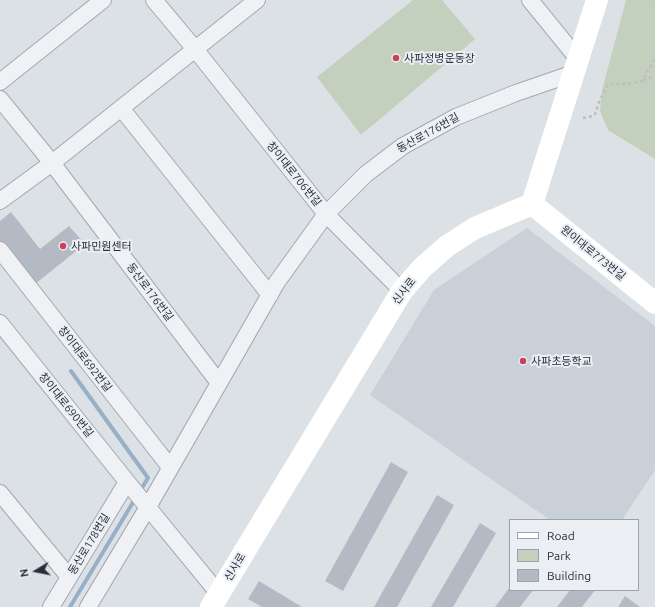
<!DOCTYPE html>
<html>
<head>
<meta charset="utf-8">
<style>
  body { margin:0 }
  #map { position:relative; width:655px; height:607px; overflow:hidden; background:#dce1e6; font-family:Ubuntu,sans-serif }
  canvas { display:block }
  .legend { position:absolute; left:509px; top:519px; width:130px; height:72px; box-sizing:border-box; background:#ebeff4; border:1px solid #9ca2aa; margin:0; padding:5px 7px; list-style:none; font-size:12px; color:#262f3c }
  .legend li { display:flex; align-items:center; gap:8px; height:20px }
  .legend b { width:20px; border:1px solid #9ca2aa }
  .north { position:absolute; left:16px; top:551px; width:40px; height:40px; -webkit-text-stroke:3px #ebeff4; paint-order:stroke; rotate:260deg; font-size:11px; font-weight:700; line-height:16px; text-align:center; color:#262f3c }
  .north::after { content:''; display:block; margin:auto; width:14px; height:18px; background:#262f3c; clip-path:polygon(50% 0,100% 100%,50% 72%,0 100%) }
</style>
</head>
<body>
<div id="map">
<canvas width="655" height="607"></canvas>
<ul class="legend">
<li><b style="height:5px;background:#fff"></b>Road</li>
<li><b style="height:11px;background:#c3d0bd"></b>Park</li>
<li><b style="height:11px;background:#b4bac3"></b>Building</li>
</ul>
<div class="north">N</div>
</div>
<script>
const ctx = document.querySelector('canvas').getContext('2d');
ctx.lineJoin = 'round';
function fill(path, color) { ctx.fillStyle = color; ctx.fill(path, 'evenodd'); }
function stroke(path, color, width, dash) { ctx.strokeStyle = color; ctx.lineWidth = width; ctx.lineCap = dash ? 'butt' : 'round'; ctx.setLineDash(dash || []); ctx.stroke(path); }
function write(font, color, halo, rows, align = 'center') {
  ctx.font = font + ' Ubuntu,"Noto Sans KR",sans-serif'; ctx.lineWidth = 4; ctx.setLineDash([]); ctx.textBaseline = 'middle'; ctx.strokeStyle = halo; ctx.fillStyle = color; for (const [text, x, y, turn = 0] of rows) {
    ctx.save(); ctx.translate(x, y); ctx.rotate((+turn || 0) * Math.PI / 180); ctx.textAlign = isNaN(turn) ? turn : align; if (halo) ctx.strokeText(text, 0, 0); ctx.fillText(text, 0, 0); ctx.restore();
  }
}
fill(new Path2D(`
  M 527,228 L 655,326 L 655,470 L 622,520 L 550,520 L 370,395 L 434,290 Z`), '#cad0d8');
fill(new Path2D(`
  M 413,0 L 442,0 L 475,39 L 361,135 L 317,77 Z
  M 626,0 L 655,0 L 655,159 L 608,130 L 600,111 L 602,90 Z`), '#c3d0bd');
stroke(new Path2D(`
  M 71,371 L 148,478 L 140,491
  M 70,607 L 135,499`), '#97b0c7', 4);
fill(new Path2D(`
  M 11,212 L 40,249 L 69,226 L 85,244 L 35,284 L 0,241 L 0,221 Z
  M 391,462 L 408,472 L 343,591 L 325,581 Z
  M 437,495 L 454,505 L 397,607 L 374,607 Z
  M 480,523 L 496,533 L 453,607 L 431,607 Z
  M 259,581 L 302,607 L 262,607 L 248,599 Z
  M 510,587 L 510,590 L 533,590 L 520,607 L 495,607 Z
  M 570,590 L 595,590 L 582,607 L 557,607 Z
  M 625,596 L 640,607 L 618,607 Z`), '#b4bac3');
const street = new Path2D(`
  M 154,0 L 195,49 L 326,214 L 402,291
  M 530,0 L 578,59
  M 0,82 L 103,0
  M 0,99 L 52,163 L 219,383
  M 121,108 L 270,295
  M 0,201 L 52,163 L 257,0
  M 0,250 L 170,467
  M 0,323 L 132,488 L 219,594
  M 0,493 L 69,577
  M 51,607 L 127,482
  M 88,607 L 148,507 L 277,282 L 326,214 L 366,174 L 403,146 L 456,117 L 516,93 L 574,73`);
stroke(street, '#a2a8b0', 18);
stroke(new Path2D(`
  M 655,6 L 655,7
  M 643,80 L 655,76
  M 583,118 L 593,116 L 595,114 L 599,102 L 608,84 L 627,84 L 642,81 L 655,59`), '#bbbfc5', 2.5, [3, 3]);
stroke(street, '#eff1f5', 16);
stroke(new Path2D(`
  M 532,204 L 655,303
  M 211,607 L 402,291 L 422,268 L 447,246 L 475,228 L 532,204 L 597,0`), '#fff', 22);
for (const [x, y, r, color] of [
  [396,58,4,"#cc405c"],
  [63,246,4,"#cc405c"],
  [523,361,4,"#cc405c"]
]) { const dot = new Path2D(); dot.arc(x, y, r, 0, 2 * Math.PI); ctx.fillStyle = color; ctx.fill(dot); stroke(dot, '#ebeff4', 1.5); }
write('11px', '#262f3c', '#ebeff4', [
  ["사파정병운동장",404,58],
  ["사파민원센터",71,246],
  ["사파초등학교",531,361]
], 'left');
write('11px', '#262f3c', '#ebeff4', [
  ["동산로176번길",428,133,-29],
  ["창이대로706번길",294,174,51],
  ["원이대로773번길",593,253,39],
  ["신사로",404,291,-52],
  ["동산로176번길",150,292,53],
  ["창이대로692번길",85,359,52],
  ["창이대로690번길",66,405,51],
  ["동산로178번길",89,544,-59],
  ["신사로",235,567,-59]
]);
</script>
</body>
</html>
